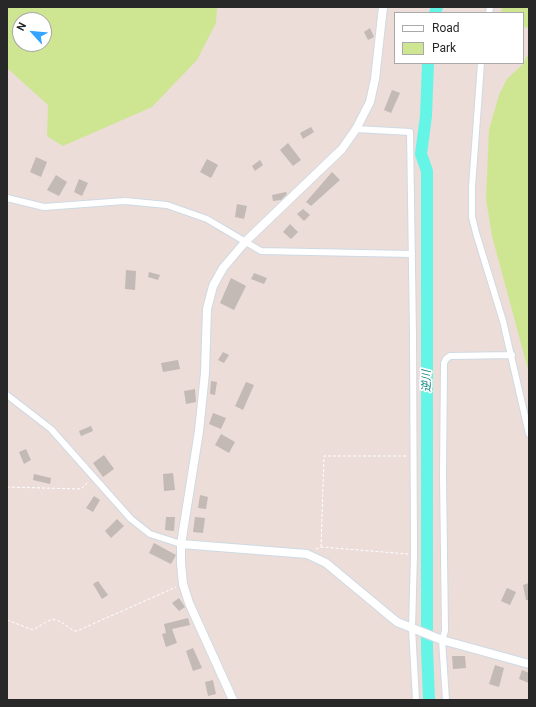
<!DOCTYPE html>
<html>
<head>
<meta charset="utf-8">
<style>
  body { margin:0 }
  #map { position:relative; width:536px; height:707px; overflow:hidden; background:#ecddd9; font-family:Roboto,sans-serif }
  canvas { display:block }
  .frame { position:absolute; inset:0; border:8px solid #282828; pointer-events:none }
  .legend { position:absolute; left:394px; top:12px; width:130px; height:52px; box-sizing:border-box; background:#fff; border:1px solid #a9a9a9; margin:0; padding:5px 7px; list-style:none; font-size:12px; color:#282828 }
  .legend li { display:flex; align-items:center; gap:8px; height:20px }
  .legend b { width:20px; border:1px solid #a9a9a9 }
  .north { position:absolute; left:12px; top:12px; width:40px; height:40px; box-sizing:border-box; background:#fff; border:1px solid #a9a9a9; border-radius:50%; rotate:297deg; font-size:11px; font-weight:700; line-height:16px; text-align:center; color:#282828 }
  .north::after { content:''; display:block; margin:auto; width:14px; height:18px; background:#33a4ff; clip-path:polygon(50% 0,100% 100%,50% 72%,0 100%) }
</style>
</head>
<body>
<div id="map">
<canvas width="536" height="707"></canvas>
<div class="frame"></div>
<ul class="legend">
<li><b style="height:5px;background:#fff"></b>Road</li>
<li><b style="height:11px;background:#cee691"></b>Park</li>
</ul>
<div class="north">N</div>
</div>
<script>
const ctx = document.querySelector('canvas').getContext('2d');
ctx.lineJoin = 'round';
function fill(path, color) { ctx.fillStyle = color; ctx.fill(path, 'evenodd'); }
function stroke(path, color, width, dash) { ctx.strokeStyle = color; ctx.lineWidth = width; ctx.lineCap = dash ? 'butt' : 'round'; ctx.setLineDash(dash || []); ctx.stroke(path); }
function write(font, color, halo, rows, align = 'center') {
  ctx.font = font + ' Roboto,"Noto Sans JP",sans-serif'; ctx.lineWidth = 3.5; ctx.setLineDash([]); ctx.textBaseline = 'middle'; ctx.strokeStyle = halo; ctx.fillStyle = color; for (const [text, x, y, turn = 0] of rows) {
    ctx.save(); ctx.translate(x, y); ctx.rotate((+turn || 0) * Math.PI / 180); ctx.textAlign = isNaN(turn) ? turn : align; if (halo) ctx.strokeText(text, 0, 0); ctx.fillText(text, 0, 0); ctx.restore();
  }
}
fill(new Path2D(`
  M 7,7 L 217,7 L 216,23 L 197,60 L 152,107 L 63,146 L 47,136 L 48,105 L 7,68 ZM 20,20 L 44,20 L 44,44 L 20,44 Z
  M 502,7 L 529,7 L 529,28 L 523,27 L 523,13 L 501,13 Z
  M 529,52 L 529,373 L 492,236 L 486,199 L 489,130 L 499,95 L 507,79 L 523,64 Z`), '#cee691');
stroke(new Path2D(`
  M 435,13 L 437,7
  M 428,63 L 426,116 L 421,154 L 427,171 L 427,648 L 429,700`), '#64f5e6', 12);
fill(new Path2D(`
  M 370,28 L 374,37 L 368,40 L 364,32 Z
  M 392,90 L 400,93 L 391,113 L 384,110 Z
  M 311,127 L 314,132 L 303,139 L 300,133 Z
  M 288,143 L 301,160 L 293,166 L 280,150 Z
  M 36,157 L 47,162 L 41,177 L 30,172 Z
  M 207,159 L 218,165 L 211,178 L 200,172 Z
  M 260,160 L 263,165 L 255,171 L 252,166 Z
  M 332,172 L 340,180 L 311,206 L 306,202 Z
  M 56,175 L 67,182 L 59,196 L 47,190 Z
  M 79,179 L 88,183 L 82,196 L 74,192 Z
  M 286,192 L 287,194 L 281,200 L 273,201 L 272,195 Z
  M 237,204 L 247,206 L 244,219 L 235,217 Z
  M 303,209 L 310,215 L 304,221 L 297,214 Z
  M 290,224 L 298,232 L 291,239 L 283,232 Z
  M 126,270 L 136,271 L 135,290 L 125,289 Z
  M 149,272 L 160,275 L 158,280 L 148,277 Z
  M 254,273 L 267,278 L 264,284 L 251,279 Z
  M 231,278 L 246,286 L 234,310 L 220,303 Z
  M 223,352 L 229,355 L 224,363 L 218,360 Z
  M 178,360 L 180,369 L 163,372 L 161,363 Z
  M 211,381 L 217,382 L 215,395 L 210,394 Z
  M 246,382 L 254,385 L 243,410 L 235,406 Z
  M 195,389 L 196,402 L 186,404 L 184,391 Z
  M 213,413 L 226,418 L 221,429 L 209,424 Z
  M 91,426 L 93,431 L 81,436 L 79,431 Z
  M 221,434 L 235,442 L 229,453 L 215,445 Z
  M 26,449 L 31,460 L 24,464 L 19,452 Z
  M 104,455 L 114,469 L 103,477 L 93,463 Z
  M 173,473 L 175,490 L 164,491 L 163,474 Z
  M 34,474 L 51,478 L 50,484 L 33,480 Z
  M 200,495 L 208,497 L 206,509 L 198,508 Z
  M 94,496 L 100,500 L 93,512 L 86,508 Z
  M 166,517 L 175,517 L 174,531 L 165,530 Z
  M 195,517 L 205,518 L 203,533 L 193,532 Z
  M 117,519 L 124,526 L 111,538 L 105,531 Z
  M 154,543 L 176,555 L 171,564 L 149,553 Z
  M 98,581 L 108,595 L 102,599 L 93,584 Z
  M 529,583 L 529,600 L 526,600 L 523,585 Z
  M 507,588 L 516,592 L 510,605 L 501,601 Z
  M 179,598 L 185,607 L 179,611 L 172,603 Z
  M 188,618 L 190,625 L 172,629 L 177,643 L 166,647 L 162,634 L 166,633 L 164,624 Z
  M 193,648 L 202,668 L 193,671 L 186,651 Z
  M 452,656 L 465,656 L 466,668 L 453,669 Z
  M 495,665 L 504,668 L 499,687 L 489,684 Z
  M 522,670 L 529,673 L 529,683 L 519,679 Z
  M 213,680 L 216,694 L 208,696 L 205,682 Z`), '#c3b9b5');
const street = new Path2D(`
  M 489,13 L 490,7
  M 481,63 L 472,187 L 472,217 L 476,233 L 503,321 L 529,434
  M 356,129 L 410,132 L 413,335 L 414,554 L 412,629 L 416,700
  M 7,198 L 44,207 L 125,201 L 167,205 L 207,219 L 261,251 L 412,254
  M 7,395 L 51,429 L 131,519 L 150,534 L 181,544
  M 446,700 L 442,640 L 445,631 L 443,476 L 444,363 L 446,359 L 450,356 L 512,355`);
const secondary = new Path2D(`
  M 181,544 L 307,554 L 326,563 L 397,622 L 442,640 L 529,664
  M 233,700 L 189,603 L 183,584 L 181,563 L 181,544 L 199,431 L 205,373 L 207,309 L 213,286 L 223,268 L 246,241 L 342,149 L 356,129 L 370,102 L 375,79 L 383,7`);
stroke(street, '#cedae3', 8);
stroke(secondary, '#cedae3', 10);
stroke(new Path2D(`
  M 7,487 L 81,489 L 88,482
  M 321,547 L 324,456 L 407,456
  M 316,549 L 321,547 L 408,554
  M 7,620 L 33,630 C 56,616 52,616 74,631 L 77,631 L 176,587`), '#fff', 1, [3, 2]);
stroke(street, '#fff', 6);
stroke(secondary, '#fff', 8);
write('italic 11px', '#07837f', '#fff', [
  ["逆川",427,381,-90]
]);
</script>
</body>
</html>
